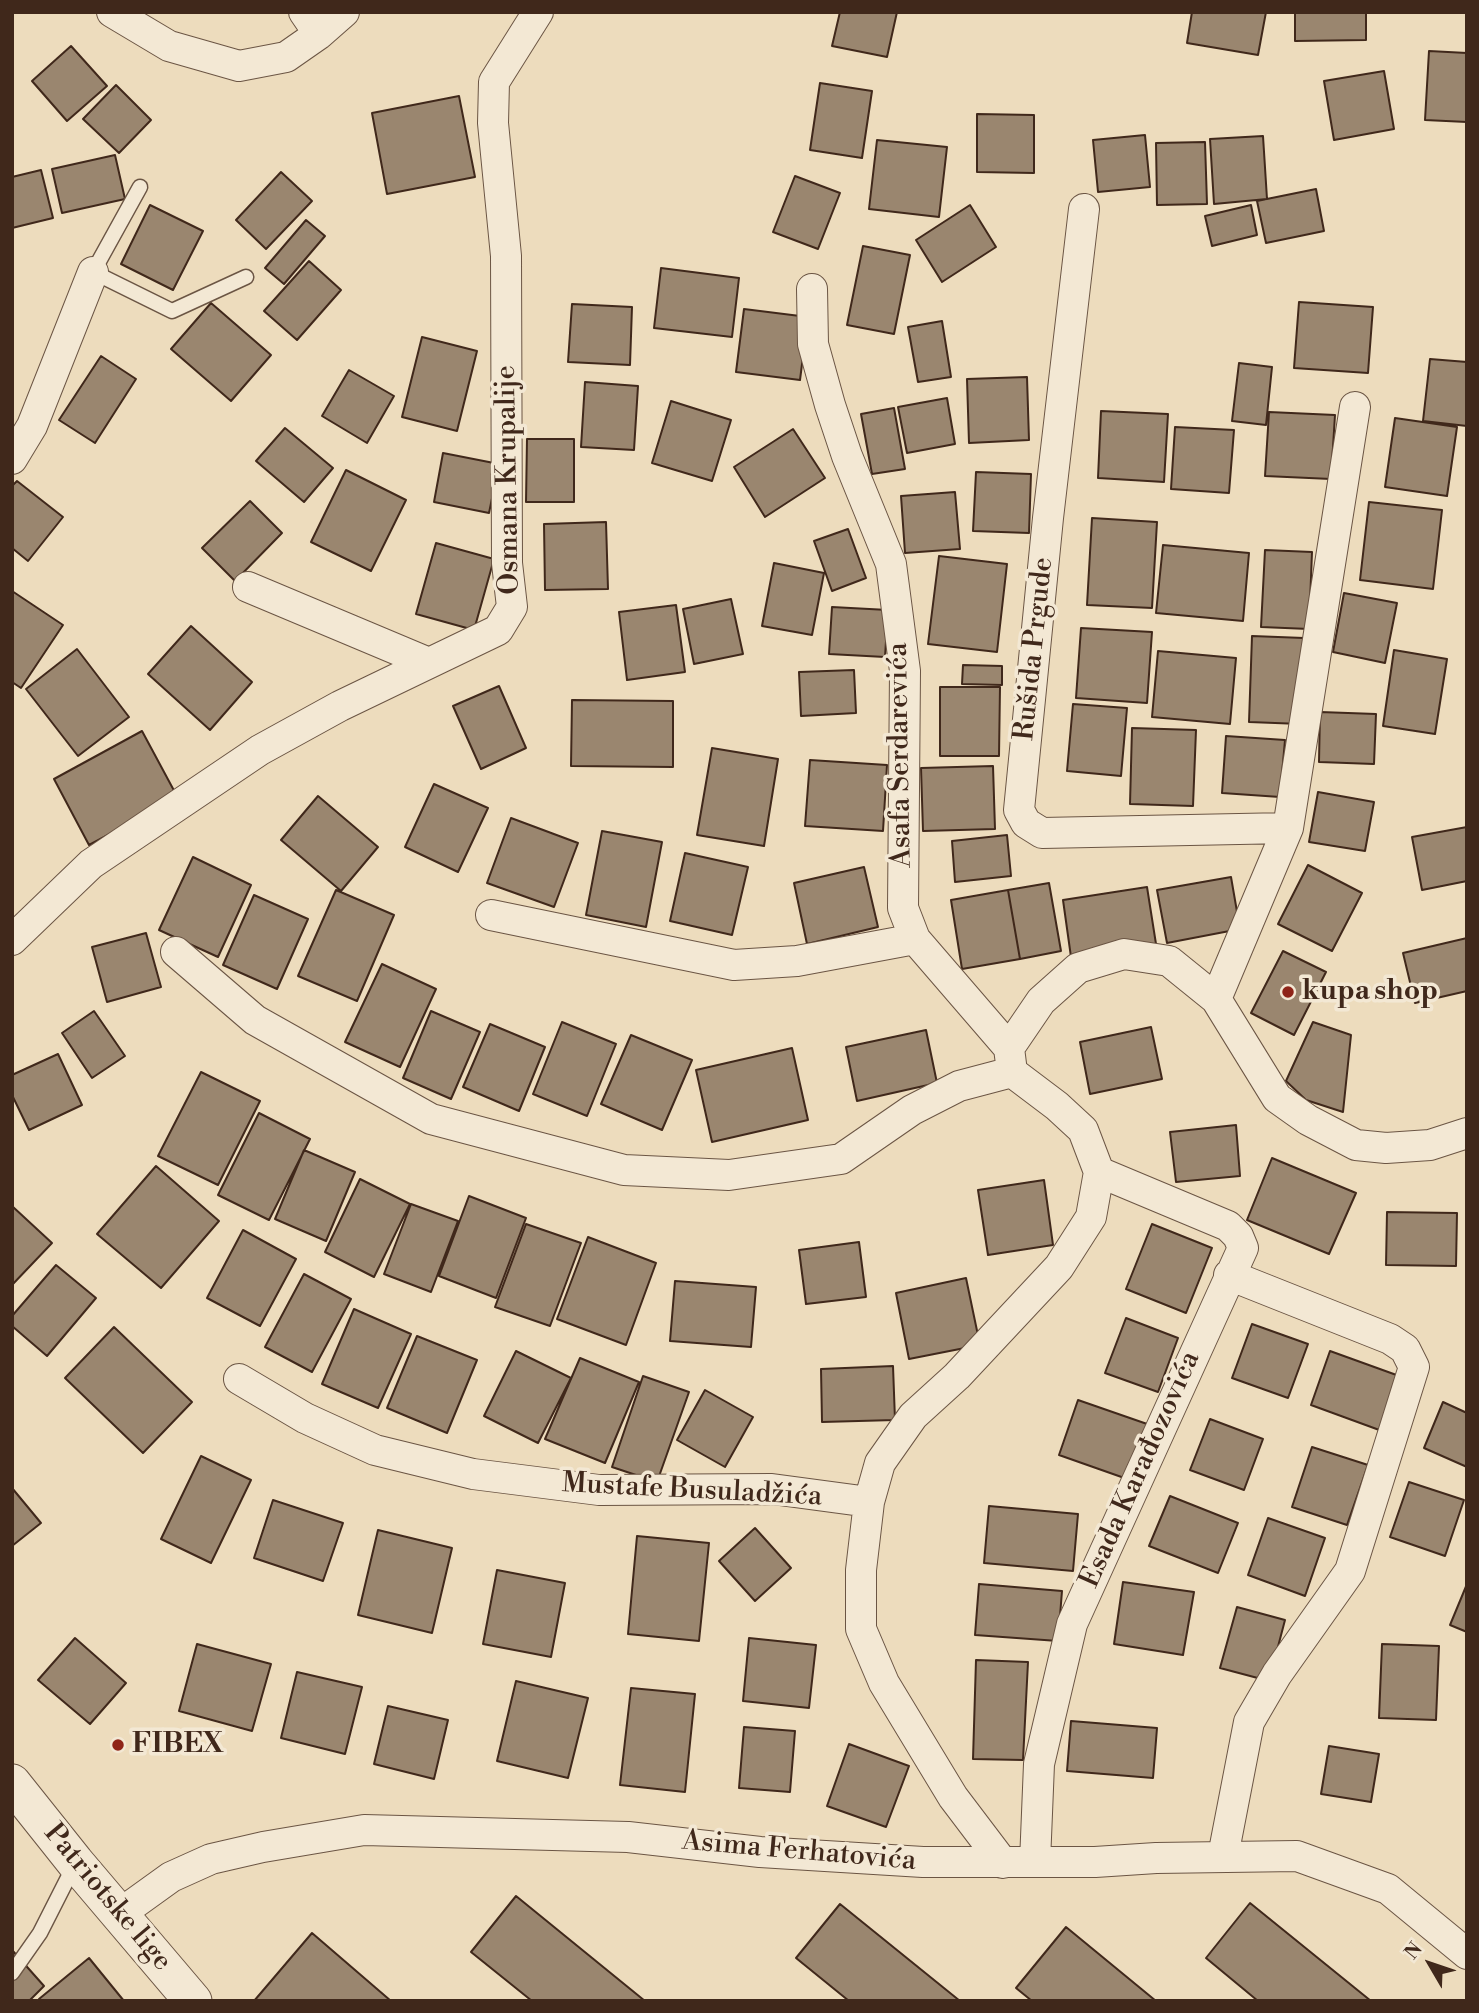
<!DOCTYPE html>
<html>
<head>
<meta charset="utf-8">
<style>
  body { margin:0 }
  #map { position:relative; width:1479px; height:2013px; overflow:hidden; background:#eddcbd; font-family:"Libre Bodoni",serif }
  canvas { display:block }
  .frame { position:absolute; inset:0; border:14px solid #40281b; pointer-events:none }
  .north { position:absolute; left:1395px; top:1929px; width:70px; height:70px; -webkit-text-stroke:5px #f3e8d4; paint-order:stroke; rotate:309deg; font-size:19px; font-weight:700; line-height:28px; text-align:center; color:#40281b }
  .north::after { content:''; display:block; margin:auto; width:24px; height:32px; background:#40281b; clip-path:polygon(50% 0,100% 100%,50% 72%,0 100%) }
</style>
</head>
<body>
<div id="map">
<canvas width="1479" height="2013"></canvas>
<div class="frame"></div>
<div class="north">N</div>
</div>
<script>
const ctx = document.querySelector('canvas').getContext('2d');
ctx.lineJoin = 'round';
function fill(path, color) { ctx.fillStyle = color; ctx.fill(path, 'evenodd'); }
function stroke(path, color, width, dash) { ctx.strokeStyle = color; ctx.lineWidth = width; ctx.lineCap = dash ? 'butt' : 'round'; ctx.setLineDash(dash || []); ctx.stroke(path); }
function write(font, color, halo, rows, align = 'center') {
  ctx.font = font + ' "Libre Bodoni",serif'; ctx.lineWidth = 7; ctx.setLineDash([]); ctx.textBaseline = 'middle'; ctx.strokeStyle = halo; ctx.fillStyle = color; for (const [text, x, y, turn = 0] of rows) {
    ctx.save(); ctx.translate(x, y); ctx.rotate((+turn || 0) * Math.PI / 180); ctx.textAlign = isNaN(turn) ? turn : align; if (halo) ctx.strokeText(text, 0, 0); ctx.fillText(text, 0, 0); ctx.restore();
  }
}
const building = new Path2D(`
  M 840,12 L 897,12 L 887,57 L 832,46 Z
  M 1192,12 L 1266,12 L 1258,55 L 1187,43 Z
  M 1295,12 L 1366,12 L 1366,40 L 1295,41 Z
  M 71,46 L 107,86 L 67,121 L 32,81 Z
  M 1429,51 L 1467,53 L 1467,122 L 1425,120 Z
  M 1384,71 L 1394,129 L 1334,140 L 1324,81 Z
  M 820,83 L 872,91 L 862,158 L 810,150 Z
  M 116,85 L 151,120 L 119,153 L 83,119 Z
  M 459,96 L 475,177 L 387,194 L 372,113 Z
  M 977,114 L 1034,115 L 1034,173 L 977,172 Z
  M 1145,135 L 1150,187 L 1098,192 L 1093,140 Z
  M 1263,136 L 1267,199 L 1214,204 L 1210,139 Z
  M 877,140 L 947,147 L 939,217 L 869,209 Z
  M 1205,142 L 1207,204 L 1157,205 L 1156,143 Z
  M 115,155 L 125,199 L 62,213 L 52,169 Z
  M 41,170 L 53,218 L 12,228 L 12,177 Z
  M 281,172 L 312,201 L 266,249 L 236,220 Z
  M 795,176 L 840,193 L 818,249 L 773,232 Z
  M 1316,189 L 1324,231 L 1266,243 L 1257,201 Z
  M 150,205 L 203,231 L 173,290 L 121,264 Z
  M 970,205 L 996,247 L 942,282 L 916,240 Z
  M 1251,205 L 1257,235 L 1212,246 L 1205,216 Z
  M 306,220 L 325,236 L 284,284 L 265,268 Z
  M 863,246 L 910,255 L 894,334 L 847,325 Z
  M 309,261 L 341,290 L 297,340 L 264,311 Z
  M 661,268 L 739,278 L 732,337 L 654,328 Z
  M 1299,302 L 1373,307 L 1368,373 L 1294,368 Z
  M 211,303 L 271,355 L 231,401 L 171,349 Z
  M 572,304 L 632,307 L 630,365 L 568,362 Z
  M 744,309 L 808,317 L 800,380 L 736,372 Z
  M 942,321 L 951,377 L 918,382 L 908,327 Z
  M 422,337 L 477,351 L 457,431 L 402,417 Z
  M 101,356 L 136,379 L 95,443 L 59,420 Z
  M 1430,359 L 1467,362 L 1467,426 L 1423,421 Z
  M 1239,363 L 1272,367 L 1266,425 L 1232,421 Z
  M 349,370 L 394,396 L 367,443 L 322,416 Z
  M 1027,377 L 1029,440 L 969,443 L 967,379 Z
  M 585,382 L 638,386 L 634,450 L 581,447 Z
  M 947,398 L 955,444 L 907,453 L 898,407 Z
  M 671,401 L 731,420 L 712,481 L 652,463 Z
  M 894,408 L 905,469 L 872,474 L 861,414 Z
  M 1101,411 L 1168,414 L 1164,482 L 1098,478 Z
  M 1269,412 L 1335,415 L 1331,479 L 1265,476 Z
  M 1395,418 L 1457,427 L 1447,496 L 1385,487 Z
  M 1175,427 L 1234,430 L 1229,493 L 1171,489 Z
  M 285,428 L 333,468 L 304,502 L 256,461 Z
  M 793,429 L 825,478 L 765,517 L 734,467 Z
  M 527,439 L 574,439 L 574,502 L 526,502 Z
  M 443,453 L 499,464 L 489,513 L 434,502 Z
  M 346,470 L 406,500 L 371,571 L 311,542 Z
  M 976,472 L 1031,474 L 1029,533 L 973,531 Z
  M 17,481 L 63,517 L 28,561 L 12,548 L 12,486 Z
  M 955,492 L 960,549 L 905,553 L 901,496 Z
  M 250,501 L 282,533 L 235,581 L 202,548 Z
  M 1369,502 L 1442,510 L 1433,589 L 1360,580 Z
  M 1092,518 L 1157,522 L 1152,608 L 1087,605 Z
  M 606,522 L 608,589 L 545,590 L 544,524 Z
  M 848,529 L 866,578 L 832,591 L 814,541 Z
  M 436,543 L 494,559 L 474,630 L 416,614 Z
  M 1163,545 L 1249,553 L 1243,621 L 1156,613 Z
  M 1265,550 L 1312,552 L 1309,629 L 1261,627 Z
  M 939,556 L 1007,564 L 997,652 L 928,644 Z
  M 774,563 L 824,573 L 812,635 L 762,626 Z
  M 12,591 L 63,625 L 21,688 L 12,682 Z
  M 1344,593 L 1397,603 L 1385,663 L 1333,652 Z
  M 731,599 L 743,654 L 694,664 L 683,609 Z
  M 676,605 L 685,672 L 627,680 L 619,612 Z
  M 832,607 L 888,610 L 885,657 L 829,654 Z
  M 191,626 L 252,682 L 210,730 L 148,674 Z
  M 1081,628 L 1152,632 L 1147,703 L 1076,698 Z
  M 1252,636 L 1304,638 L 1301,724 L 1249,722 Z
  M 77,649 L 129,717 L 78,756 L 26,689 Z
  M 1394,650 L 1447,659 L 1435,734 L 1383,726 Z
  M 1158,651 L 1236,658 L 1230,724 L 1152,717 Z
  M 963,665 L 1002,666 L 1002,685 L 962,684 Z
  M 854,670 L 856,713 L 801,716 L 799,672 Z
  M 499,686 L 526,748 L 481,769 L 453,706 Z
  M 940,687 L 1000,687 L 999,756 L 940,756 Z
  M 572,700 L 673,701 L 673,767 L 571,766 Z
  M 1073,704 L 1127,708 L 1121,776 L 1067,771 Z
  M 1320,712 L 1376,714 L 1374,764 L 1319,762 Z
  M 1132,728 L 1196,730 L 1193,806 L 1130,804 Z
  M 142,731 L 178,798 L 89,845 L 54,779 Z
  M 1226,736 L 1285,740 L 1280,797 L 1222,793 Z
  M 712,748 L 778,759 L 764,846 L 697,835 Z
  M 810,760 L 887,765 L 883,831 L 805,826 Z
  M 993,766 L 995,829 L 923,831 L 921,768 Z
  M 434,784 L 488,808 L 458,872 L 405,847 Z
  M 1318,792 L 1374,802 L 1365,851 L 1309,842 Z
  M 318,796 L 378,847 L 341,891 L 281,840 Z
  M 511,818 L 578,843 L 554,907 L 487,883 Z
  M 1467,827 L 1467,881 L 1422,890 L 1412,837 Z
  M 602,831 L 662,842 L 646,927 L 586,915 Z
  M 1007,835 L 1011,876 L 955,882 L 952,841 Z
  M 685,853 L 748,867 L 732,935 L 670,921 Z
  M 193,857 L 251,885 L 218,957 L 159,930 Z
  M 1308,865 L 1362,893 L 1332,951 L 1278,924 Z
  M 864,867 L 878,927 L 807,944 L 794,883 Z
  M 1231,877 L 1240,929 L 1167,943 L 1157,890 Z
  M 1049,883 L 1061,951 L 1020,959 L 1008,890 Z
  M 1147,887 L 1156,944 L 1071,957 L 1063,900 Z
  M 336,890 L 394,915 L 357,1001 L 298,976 Z
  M 1008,890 L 1020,959 L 962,969 L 951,900 Z
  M 254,895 L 308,919 L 277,989 L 223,965 Z
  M 146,933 L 161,987 L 107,1002 L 92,947 Z
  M 1467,938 L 1467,991 L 1415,1003 L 1403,953 Z
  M 1283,951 L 1326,972 L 1294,1035 L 1251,1013 Z
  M 382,964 L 436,989 L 400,1067 L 345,1042 Z
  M 94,1011 L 125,1056 L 92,1078 L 62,1033 Z
  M 431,1011 L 480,1032 L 451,1099 L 403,1078 Z
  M 562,1022 L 616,1044 L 587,1116 L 533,1094 Z
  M 1313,1022 L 1351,1035 L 1343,1112 L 1306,1100 L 1286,1081 Z
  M 490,1024 L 545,1047 L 519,1111 L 463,1087 Z
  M 1151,1027 L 1162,1079 L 1090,1094 L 1080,1042 Z
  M 926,1030 L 937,1083 L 857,1101 L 846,1047 Z
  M 631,1035 L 692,1060 L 662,1130 L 601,1104 Z
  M 792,1048 L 808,1120 L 712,1142 L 696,1070 Z
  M 58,1054 L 82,1105 L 29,1130 L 12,1095 L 12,1075 Z
  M 201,1072 L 260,1101 L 218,1185 L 158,1156 Z
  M 259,1113 L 310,1139 L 269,1220 L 218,1195 Z
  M 1236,1125 L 1240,1176 L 1176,1182 L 1170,1132 Z
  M 304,1150 L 355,1172 L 326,1241 L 275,1219 Z
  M 1272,1158 L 1356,1193 L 1329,1254 L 1247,1220 Z
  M 156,1166 L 219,1221 L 161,1288 L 97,1234 Z
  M 360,1179 L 410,1204 L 374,1277 L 325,1252 Z
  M 1044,1180 L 1053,1245 L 988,1255 L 978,1190 Z
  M 469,1196 L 526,1218 L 496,1298 L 439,1276 Z
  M 411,1204 L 458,1221 L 431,1292 L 384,1274 Z
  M 12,1206 L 52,1243 L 12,1285 Z
  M 1387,1212 L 1457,1213 L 1456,1266 L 1386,1265 Z
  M 526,1224 L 581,1243 L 550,1326 L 495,1307 Z
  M 1152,1224 L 1212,1248 L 1186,1313 L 1126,1289 Z
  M 243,1230 L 296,1259 L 260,1326 L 207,1298 Z
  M 588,1237 L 656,1263 L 626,1345 L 557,1319 Z
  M 859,1242 L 866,1297 L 806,1304 L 799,1250 Z
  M 56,1265 L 96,1298 L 47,1356 L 12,1326 L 12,1316 Z
  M 304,1274 L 351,1299 L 312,1372 L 265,1347 Z
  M 966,1278 L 980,1345 L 909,1359 L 896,1293 Z
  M 675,1281 L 756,1287 L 751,1347 L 670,1341 Z
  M 354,1309 L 411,1334 L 378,1408 L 322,1384 Z
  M 1126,1318 L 1178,1338 L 1158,1392 L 1105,1373 Z
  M 1252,1324 L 1308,1344 L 1288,1398 L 1232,1378 Z
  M 114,1327 L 192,1402 L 143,1453 L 65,1378 Z
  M 417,1336 L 477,1360 L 447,1433 L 387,1408 Z
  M 516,1351 L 571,1378 L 538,1443 L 484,1416 Z
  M 1330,1351 L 1402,1377 L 1382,1431 L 1311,1405 Z
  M 580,1358 L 639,1382 L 605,1463 L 545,1439 Z
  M 893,1366 L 895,1420 L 822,1422 L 821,1369 Z
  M 643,1376 L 689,1392 L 657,1482 L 612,1467 Z
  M 705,1390 L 753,1417 L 725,1467 L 677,1440 Z
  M 1078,1400 L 1150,1425 L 1130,1480 L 1059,1455 Z
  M 1443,1402 L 1467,1413 L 1467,1467 L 1424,1448 Z
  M 1210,1419 L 1263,1439 L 1244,1490 L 1190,1470 Z
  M 1312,1447 L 1368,1465 L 1347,1525 L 1292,1507 Z
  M 201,1456 L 251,1480 L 211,1563 L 161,1539 Z
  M 1409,1482 L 1464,1500 L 1445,1556 L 1390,1537 Z
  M 12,1488 L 41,1523 L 12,1546 Z
  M 1170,1496 L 1238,1523 L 1218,1573 L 1149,1546 Z
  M 273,1500 L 343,1523 L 323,1581 L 254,1558 Z
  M 989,1506 L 1078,1514 L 1073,1571 L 984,1563 Z
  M 1268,1518 L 1325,1538 L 1305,1596 L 1248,1575 Z
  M 755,1528 L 791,1568 L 755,1601 L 719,1561 Z
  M 378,1530 L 452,1548 L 432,1633 L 358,1615 Z
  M 637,1536 L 709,1543 L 699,1641 L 628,1634 Z
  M 497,1570 L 565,1583 L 551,1657 L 483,1644 Z
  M 1123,1582 L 1194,1592 L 1183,1655 L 1114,1644 Z
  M 979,1584 L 1062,1591 L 1058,1641 L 975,1635 Z
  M 1467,1584 L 1467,1632 L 1450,1625 Z
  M 1237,1607 L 1285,1620 L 1269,1681 L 1220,1668 Z
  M 75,1638 L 126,1683 L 90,1724 L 38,1680 Z
  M 749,1638 L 816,1645 L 809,1708 L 743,1701 Z
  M 197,1644 L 271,1664 L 252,1731 L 179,1711 Z
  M 1382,1644 L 1439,1646 L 1436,1720 L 1379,1718 Z
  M 976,1660 L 1028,1662 L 1023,1760 L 973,1759 Z
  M 297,1672 L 362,1687 L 345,1754 L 281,1738 Z
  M 516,1681 L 588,1698 L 568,1778 L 497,1761 Z
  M 631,1688 L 695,1694 L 685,1792 L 620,1785 Z
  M 388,1706 L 448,1720 L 434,1779 L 374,1764 Z
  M 1071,1721 L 1157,1728 L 1153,1778 L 1067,1771 Z
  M 744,1727 L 795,1731 L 790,1792 L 739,1788 Z
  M 849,1744 L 909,1766 L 886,1827 L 827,1806 Z
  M 1329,1746 L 1379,1754 L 1371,1802 L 1321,1794 Z
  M 516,1896 L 645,2001 L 532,2001 L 471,1952 Z
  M 1250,1903 L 1371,2001 L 1258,2001 L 1206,1958 Z
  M 840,1904 L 960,2001 L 849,2001 L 796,1958 Z
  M 1066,1927 L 1156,2001 L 1032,2001 L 1016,1988 Z
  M 312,1933 L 391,2001 L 254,2001 Z
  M 12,1950 L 44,1986 L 29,2001 L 12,2001 Z
  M 89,1958 L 124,2001 L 41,2001 L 39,1999 Z`);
fill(building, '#9a866f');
stroke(building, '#40281b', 2);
const service = new Path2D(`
  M 140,187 L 93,272 L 172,311 L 246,277
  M 12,1973 L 40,1933 L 75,1864`);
const minor = new Path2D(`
  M 112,12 L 169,46 L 239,66 L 286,57 L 319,34 L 344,12
  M 304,12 L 319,34
  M 1084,209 L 1048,518 L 1019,810 L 1026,823 L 1042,833 L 1288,828
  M 812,289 L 813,344 L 830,405 L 847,456 L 891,564 L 905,671 L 903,908 L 915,939 L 1009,1048
  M 12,459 L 32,426 L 93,272
  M 248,587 L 429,663
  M 491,915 L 734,965 L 797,961 L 915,939
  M 12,940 L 91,864 L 260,750 L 340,706 L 498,630 L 512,607 L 507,563 L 506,256 L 493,123 L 494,82 L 538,12
  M 176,952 L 255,1020 L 431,1119 L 624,1170 L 729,1175 L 841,1159 L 912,1110 L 959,1086 L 1012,1072 L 1009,1048 L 1041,1001 L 1078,968 L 1124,954 L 1169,961 L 1216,999 L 1277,1098 L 1308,1120 L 1356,1145 L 1386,1148 L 1430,1145 L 1467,1133
  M 1216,999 L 1288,828 L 1355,407
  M 239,1379 L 305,1418 L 375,1450 L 473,1474 L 599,1490 L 772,1489 L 869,1502 L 880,1463 L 913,1416 L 957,1376 L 1059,1267 L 1091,1217 L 1099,1172 L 1083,1130 L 1057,1106 L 1012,1072
  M 869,1502 L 861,1570 L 861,1629 L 884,1683 L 953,1797 L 1003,1863
  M 1223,1856 L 1249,1722 L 1277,1674 L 1350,1571 L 1414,1367 L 1405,1349 L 1390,1339 L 1229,1275
  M 1035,1862 L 1039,1764 L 1072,1624 L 1243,1248 L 1238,1236 L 1228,1226 L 1099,1172
  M 121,1913 L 171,1877 L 211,1859 L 263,1847 L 364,1830 L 628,1837 L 760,1852 L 923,1862 L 1095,1862 L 1156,1858 L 1297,1856 L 1388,1889 L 1467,1954`);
const tertiary = new Path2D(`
  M 12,1783 L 75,1862 L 193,2001`);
stroke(service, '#6b5544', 17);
stroke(minor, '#6b5544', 32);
stroke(tertiary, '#6b5544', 39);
stroke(service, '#f3e8d4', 14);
stroke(minor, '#f3e8d4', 30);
stroke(tertiary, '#f3e8d4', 37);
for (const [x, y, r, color] of [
  [1288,992,7,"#8f2418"],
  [118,1745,7,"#8f2418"]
]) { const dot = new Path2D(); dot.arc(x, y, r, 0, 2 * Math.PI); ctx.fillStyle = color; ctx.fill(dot); stroke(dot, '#f3e8d4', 2.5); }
write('28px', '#40281b', '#f3e8d4', [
  ["Osmana Krupalije",509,480,-91],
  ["Rušida Prgude",1035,649,-84],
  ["Asafa Serdarevića",901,755,-91],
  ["Esada Karađozovića",1141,1470,-66],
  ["Mustafe Busuladžića",692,1491,3],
  ["Asima Ferhatovića",799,1852,5],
  ["Patriotske lige",107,1898,50]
]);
write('bold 28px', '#40281b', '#f3e8d4', [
  ["kupa shop",1302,992],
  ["FIBEX",132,1745]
], 'left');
</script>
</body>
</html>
